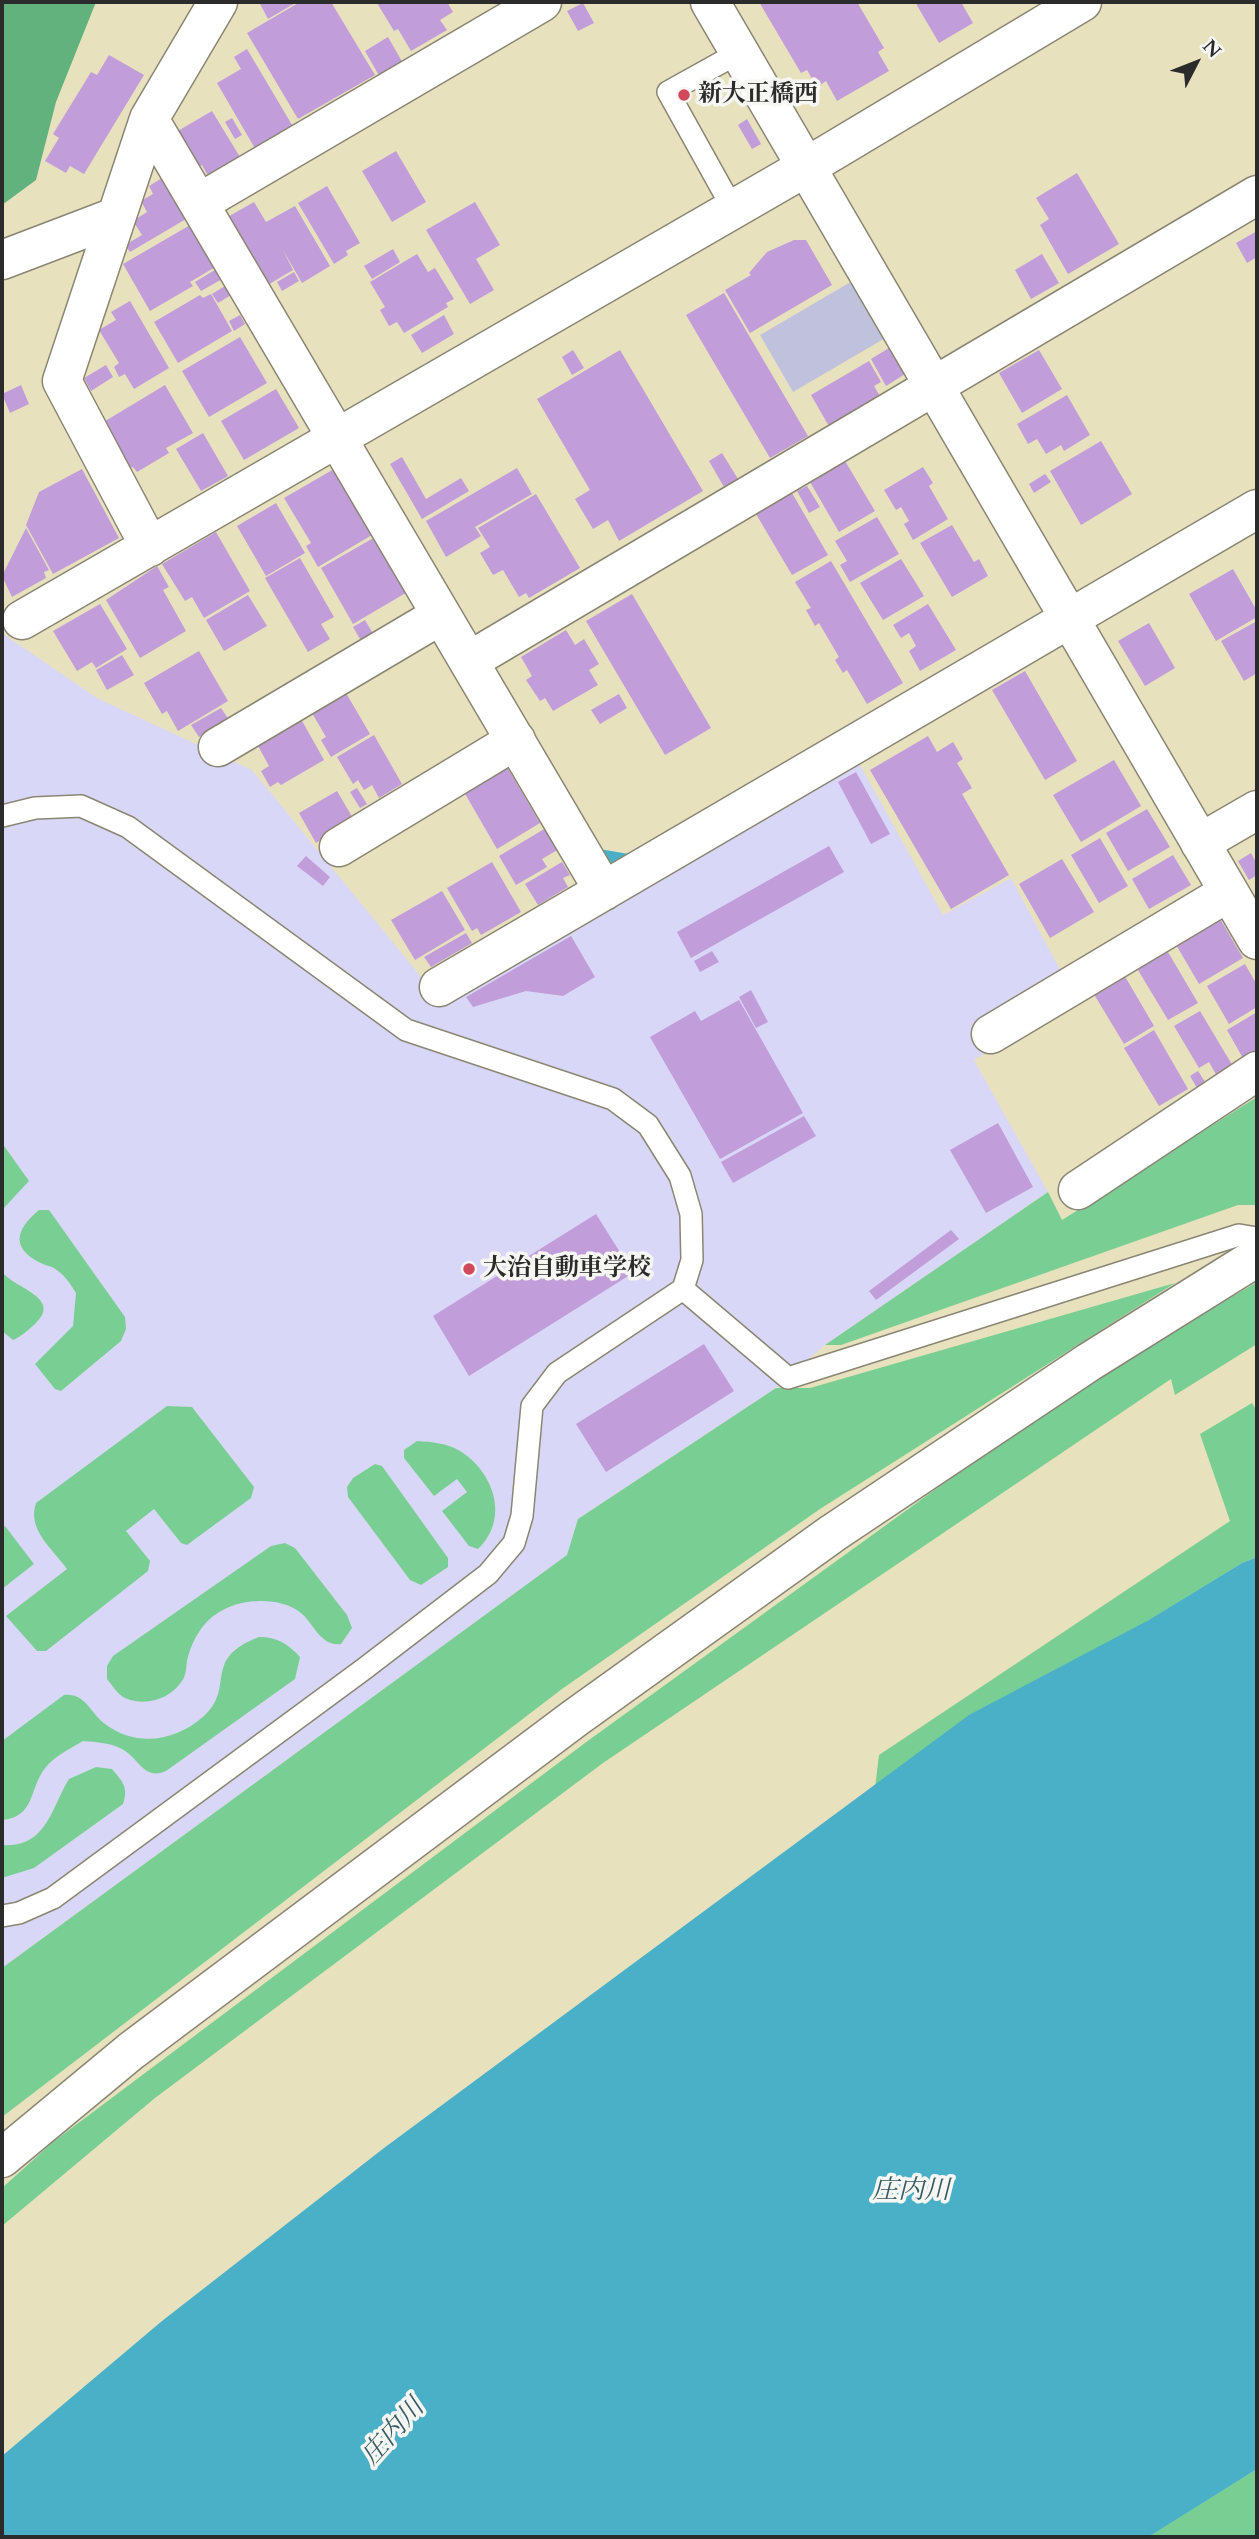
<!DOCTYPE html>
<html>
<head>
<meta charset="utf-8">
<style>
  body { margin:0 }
  #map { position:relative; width:1259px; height:2539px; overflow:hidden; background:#e8e1be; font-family:Cardo,serif }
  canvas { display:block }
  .frame { position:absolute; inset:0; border:4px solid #2b2b2b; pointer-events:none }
  .north { position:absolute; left:1161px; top:28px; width:70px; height:70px; -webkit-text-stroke:5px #f6f6f2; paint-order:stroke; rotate:48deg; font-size:19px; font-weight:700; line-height:28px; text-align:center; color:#2b2b2b }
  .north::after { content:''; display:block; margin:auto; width:24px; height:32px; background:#2b2b2b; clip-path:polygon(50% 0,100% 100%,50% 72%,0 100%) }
</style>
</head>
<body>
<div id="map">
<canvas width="1259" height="2539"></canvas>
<div class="frame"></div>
<div class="north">N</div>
</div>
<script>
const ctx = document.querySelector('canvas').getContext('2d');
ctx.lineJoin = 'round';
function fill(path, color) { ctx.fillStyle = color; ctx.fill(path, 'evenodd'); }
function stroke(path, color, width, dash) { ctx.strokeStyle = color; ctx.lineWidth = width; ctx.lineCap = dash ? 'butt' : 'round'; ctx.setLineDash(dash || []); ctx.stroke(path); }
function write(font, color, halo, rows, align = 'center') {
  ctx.font = font + ' Cardo,"Noto Serif JP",serif'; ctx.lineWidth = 7; ctx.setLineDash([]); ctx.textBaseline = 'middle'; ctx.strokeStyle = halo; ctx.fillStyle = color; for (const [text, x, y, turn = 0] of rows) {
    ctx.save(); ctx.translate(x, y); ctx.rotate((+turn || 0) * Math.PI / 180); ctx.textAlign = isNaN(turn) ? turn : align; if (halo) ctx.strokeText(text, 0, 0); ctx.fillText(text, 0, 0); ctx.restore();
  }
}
fill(new Path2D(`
  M 2,633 L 97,698 L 252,770 L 440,1000 L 858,761 L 943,915 L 1011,878 L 1064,977 L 990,1050 L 974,1060 L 1048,1192 L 825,1345 L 776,1388 L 578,1519 L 567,1555 L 2,1968 Z`), '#d9d7f7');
fill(new Path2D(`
  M 854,280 L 887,337 L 793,392 L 760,335 Z`), '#c0c2dd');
fill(new Path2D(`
  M 1257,1097 L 1257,1205 L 1238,1205 L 841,1345 L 825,1345 L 1048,1192 L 1062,1220 Z
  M 2,1143 L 29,1181 L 2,1210 Z
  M 39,1210 L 49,1210 L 125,1317 L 126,1329 L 121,1341 L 61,1391 L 55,1389 L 35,1364 L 73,1326 L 76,1293 C 71,1285 66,1277 58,1271 C 54,1267 48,1266 43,1264 C 10,1249 15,1230 39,1210 Z
  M 2,1272 C 16,1289 63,1298 35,1324 C 28,1330 22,1336 13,1340 L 2,1331 Z
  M 1257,1282 L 1257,1344 L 1175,1395 L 1171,1379 L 603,1763 L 155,2098 L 2,2226 L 2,2188 L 53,2142 L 589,1740 L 998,1444 L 1174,1331 Z
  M 1175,1283 L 820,1509 L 562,1689 L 2,2117 L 2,1968 L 567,1555 L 578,1519 L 776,1388 L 810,1388 Z
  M 1252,1403 L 1257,1411 L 1257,1557 L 1242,1563 L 875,1788 L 879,1755 L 1230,1521 L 1200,1434 Z
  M 167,1406 L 192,1407 L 254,1487 L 251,1498 L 187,1545 L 181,1543 L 154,1509 L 126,1531 L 150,1561 L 148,1571 L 46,1651 L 37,1651 L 6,1616 L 67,1569 C 52,1548 27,1530 36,1503 Z
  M 417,1441 C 432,1442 447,1443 460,1451 C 494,1472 510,1519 478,1549 L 469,1546 L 442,1511 L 467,1492 L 457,1479 L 434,1496 L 404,1458 L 404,1450 Z
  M 375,1464 L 382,1466 L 448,1558 L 448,1567 L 421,1585 L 410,1580 L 348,1497 L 347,1487 L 353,1478 Z
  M 5,1526 L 34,1564 L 2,1589 L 2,1528 Z
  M 285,1543 L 295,1548 L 347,1615 L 352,1628 L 341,1644 C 321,1647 314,1624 301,1613 C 282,1597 244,1598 223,1610 C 203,1620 192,1640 187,1661 C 186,1668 186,1676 182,1681 C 170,1699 146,1707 125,1698 C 118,1695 112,1685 107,1679 L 107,1666 L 113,1656 L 271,1546 Z
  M 259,1637 C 277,1637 287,1643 300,1657 L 295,1679 L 166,1771 C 144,1781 139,1758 122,1749 C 111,1743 96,1742 83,1741 C 71,1748 55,1756 46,1767 C 29,1787 36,1817 2,1820 L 2,1741 L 64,1695 C 86,1693 89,1712 105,1724 C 137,1748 176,1741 204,1716 C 236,1687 201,1659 259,1637 Z
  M 96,1767 L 112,1769 C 122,1781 129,1787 123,1804 L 34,1868 L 2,1878 L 2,1845 C 47,1848 51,1808 69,1779 Z
  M 1257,2469 L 1257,2537 L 1148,2537 L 1158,2530 Z`), '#79cf93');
fill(new Path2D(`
  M 2,2 L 96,2 L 56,102 L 36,180 L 2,205 Z`), '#62b27d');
fill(new Path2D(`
  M 1257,1557 L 1257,2469 L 1148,2537 L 2,2537 L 2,2456 L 162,2321 L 384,2148 L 969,1715 L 1147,1621 L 1242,1563 Z`), '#49b0c8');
stroke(new Path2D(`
  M 594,848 L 598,855 L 634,861`), '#49b0c8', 12);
fill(new Path2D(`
  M 259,2 L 297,2 L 268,19 Z
  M 300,2 L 331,2 L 375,75 L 298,119 L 247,33 Z
  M 380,2 L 447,2 L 453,12 L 440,20 L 447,30 L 411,51 L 398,29 L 394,31 L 377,3 Z
  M 759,2 L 857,2 L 884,48 L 878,52 L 889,71 L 837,101 L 826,81 L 817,87 L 807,70 L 801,73 Z
  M 915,2 L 961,2 L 973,23 L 939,43 Z
  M 583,3 L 594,23 L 578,31 L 567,11 Z
  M 388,37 L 404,65 L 381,79 L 365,51 Z
  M 247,49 L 295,130 L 257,152 L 217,83 L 241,69 L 234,57 Z
  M 109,55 L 144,75 L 84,174 L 70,166 L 66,173 L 45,161 L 59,138 L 53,134 L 91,72 L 97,75 Z
  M 212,111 L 240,157 L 208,176 L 202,165 L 197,168 L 176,132 Z
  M 232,118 L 242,135 L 235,139 L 225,122 Z
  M 747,119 L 761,144 L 752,149 L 738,125 Z
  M 396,151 L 426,202 L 392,222 L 362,171 Z
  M 1077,173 L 1119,244 L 1068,274 L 1040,225 L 1049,219 L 1036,198 Z
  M 162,178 L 186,219 L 130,252 L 125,245 L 142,235 L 133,221 L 147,212 L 141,201 L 153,194 L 149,186 Z
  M 327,186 L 360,243 L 346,251 L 348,255 L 334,264 L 298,203 Z
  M 254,202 L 266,222 L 295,206 L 330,266 L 302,283 L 283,250 L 293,270 L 266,286 L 226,218 Z
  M 475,202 L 500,245 L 476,259 L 494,290 L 470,304 L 426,230 Z
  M 192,224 L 217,266 L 190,282 L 193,286 L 150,311 L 123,264 Z
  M 1257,231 L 1257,257 L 1247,263 L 1236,243 Z
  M 794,240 L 806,240 L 832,285 L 750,333 L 725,290 L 751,275 L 749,273 L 767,252 Z
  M 393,249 L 400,262 L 372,279 L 364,266 Z
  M 417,254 L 428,272 L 435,268 L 454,299 L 446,303 L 448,307 L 404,333 L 397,322 L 389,326 L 380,310 L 385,307 L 370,282 Z
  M 1042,254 L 1059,283 L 1031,299 L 1015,270 Z
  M 218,268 L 224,278 L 201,291 L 195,282 Z
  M 294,272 L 299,281 L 282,291 L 277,282 Z
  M 225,286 L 231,295 L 218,303 L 212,294 Z
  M 724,293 L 808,436 L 770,458 L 686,315 Z
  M 211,294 L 232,331 L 178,363 L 154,322 L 200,295 L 203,298 Z
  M 130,301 L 169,368 L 134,389 L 125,374 L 119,377 L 114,367 L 119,363 L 99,330 L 116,320 L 111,312 Z
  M 240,315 L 245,324 L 234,331 L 229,321 Z
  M 444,315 L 454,334 L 422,353 L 411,335 Z
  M 240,337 L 267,383 L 209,417 L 182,371 Z
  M 889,348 L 905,374 L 886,386 L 871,359 Z
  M 573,350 L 584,368 L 572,375 L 562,357 Z
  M 620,350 L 703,491 L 619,541 L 608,520 L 593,529 L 575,499 L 590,490 L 537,399 Z
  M 1039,350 L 1062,389 L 1022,413 L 999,373 Z
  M 869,361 L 881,382 L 874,386 L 881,398 L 830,428 L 811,395 Z
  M 106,365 L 113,377 L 91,391 L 84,378 Z
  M 21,385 L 29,404 L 10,413 L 2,394 Z
  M 165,385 L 193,433 L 166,448 L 169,453 L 137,472 L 133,467 L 130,468 L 102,423 Z
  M 276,389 L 299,428 L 244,460 L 221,421 Z
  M 1067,395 L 1090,435 L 1064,451 L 1061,445 L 1046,454 L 1037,439 L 1028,444 L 1017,424 Z
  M 203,433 L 228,476 L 201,491 L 176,449 Z
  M 1101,441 L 1132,494 L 1081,525 L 1050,471 Z
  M 722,453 L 738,479 L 724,487 L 709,461 Z
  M 402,457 L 426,499 L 461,478 L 469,491 L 422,519 L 390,464 Z
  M 845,461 L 875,511 L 839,532 L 810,482 Z
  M 923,467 L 933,483 L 929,486 L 948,519 L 913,540 L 904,524 L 909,521 L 901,507 L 896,510 L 884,490 Z
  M 517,468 L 532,494 L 475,527 L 481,536 L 446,557 L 426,521 Z
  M 82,469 L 119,538 L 53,574 L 26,525 L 39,492 Z
  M 334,469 L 372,535 L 318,567 L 306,546 L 311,543 L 284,498 Z
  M 1045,474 L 1051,482 L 1034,493 L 1029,484 Z
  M 807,486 L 820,507 L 809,513 L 797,491 Z
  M 792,493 L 828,555 L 792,575 L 756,514 Z
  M 536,494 L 580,568 L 529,598 L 526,593 L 519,597 L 503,570 L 493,575 L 480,553 L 490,547 L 478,528 Z
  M 276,503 L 305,553 L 266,576 L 237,526 Z
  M 877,517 L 899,554 L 850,582 L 840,565 L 847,561 L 835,541 Z
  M 952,525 L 974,562 L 979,559 L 988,576 L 952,597 L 920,543 Z
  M 26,528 L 49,570 L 44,572 L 46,578 L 12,597 L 2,576 Z
  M 216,532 L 250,591 L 204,618 L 192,597 L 185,601 L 162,564 Z
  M 377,536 L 409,591 L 353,624 L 321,568 Z
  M 300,558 L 334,617 L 321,624 L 330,639 L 308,652 L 265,578 Z
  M 901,559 L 924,596 L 883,620 L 860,583 Z
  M 831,561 L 903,683 L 867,704 L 847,670 L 843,673 L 835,660 L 839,657 L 819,623 L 815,626 L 806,610 L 811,608 L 795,582 Z
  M 157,566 L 169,587 L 163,590 L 186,631 L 140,658 L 106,600 Z
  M 1233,569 L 1257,611 L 1257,617 L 1216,641 L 1189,594 Z
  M 632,594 L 711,728 L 665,755 L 586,621 Z
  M 248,595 L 267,626 L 224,651 L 206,620 Z
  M 100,604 L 127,649 L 96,668 L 92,662 L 77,671 L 53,631 Z
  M 928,604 L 956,650 L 920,671 L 909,651 L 916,646 L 909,633 L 901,638 L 893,625 Z
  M 365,620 L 375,637 L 363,644 L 353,627 Z
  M 1257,621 L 1257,673 L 1244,681 L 1221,641 Z
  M 1149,623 L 1175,668 L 1145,686 L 1118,641 Z
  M 566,630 L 575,645 L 584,639 L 599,664 L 589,670 L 598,685 L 553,711 L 545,698 L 540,701 L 526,680 L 532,676 L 521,657 Z
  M 199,651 L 228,701 L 178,731 L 167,711 L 162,714 L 144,683 Z
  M 122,655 L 134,675 L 107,690 L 96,670 Z
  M 1025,671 L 1077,761 L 1045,780 L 992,690 Z
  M 346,693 L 370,734 L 331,757 L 321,740 L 326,737 L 312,713 Z
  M 619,694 L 627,708 L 600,724 L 591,710 Z
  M 221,708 L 229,720 L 199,737 L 191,725 Z
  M 301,719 L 324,760 L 281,785 L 278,782 L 270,787 L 261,771 L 269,766 L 257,744 Z
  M 374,735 L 402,784 L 379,798 L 372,785 L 364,790 L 358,780 L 353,784 L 337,757 Z
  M 928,736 L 937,752 L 953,742 L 963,759 L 957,763 L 972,788 L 962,794 L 1009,875 L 951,909 L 870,770 Z
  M 1114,760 L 1141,806 L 1081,842 L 1053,795 Z
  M 507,767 L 540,823 L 497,849 L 464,792 Z
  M 856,772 L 890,834 L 871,844 L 838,782 Z
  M 357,788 L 367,804 L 360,808 L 350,792 Z
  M 337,791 L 354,820 L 316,843 L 299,813 Z
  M 1147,809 L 1170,847 L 1128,871 L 1106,833 Z
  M 546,828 L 559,849 L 542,859 L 547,867 L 516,885 L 499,856 Z
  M 1100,838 L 1128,886 L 1099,903 L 1071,855 Z
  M 829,846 L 844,872 L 691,958 L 677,932 Z
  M 1251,853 L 1257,864 L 1257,875 L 1249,880 L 1238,861 Z
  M 1173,855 L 1191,885 L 1149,909 L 1132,879 Z
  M 306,856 L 330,877 L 323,886 L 297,866 Z
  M 1062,859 L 1094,912 L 1050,938 L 1019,884 Z
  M 492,862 L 521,912 L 481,935 L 477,928 L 472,931 L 447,888 Z
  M 562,862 L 570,875 L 563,878 L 568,887 L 538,905 L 525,884 Z
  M 442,891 L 465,930 L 415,960 L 391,920 Z
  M 1219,917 L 1243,958 L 1199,984 L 1175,943 Z
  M 466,933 L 472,943 L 431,967 L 424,957 Z
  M 571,936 L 595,977 L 563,996 L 526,991 L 473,1007 L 466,997 Z
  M 1165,947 L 1198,1003 L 1168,1020 L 1135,965 Z
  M 712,951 L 719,962 L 700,972 L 694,961 Z
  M 1245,964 L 1257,985 L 1257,1007 L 1229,1024 L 1207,986 Z
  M 1123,973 L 1154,1026 L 1124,1044 L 1092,991 Z
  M 751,990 L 768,1022 L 756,1028 L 739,997 Z
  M 739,1000 L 803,1113 L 720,1159 L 650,1037 L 695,1011 L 701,1021 Z
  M 1200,1011 L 1234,1068 L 1218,1078 L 1209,1062 L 1199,1068 L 1174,1026 Z
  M 1257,1012 L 1257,1052 L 1244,1060 L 1227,1030 Z
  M 1154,1030 L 1188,1089 L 1159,1106 L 1124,1048 Z
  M 1198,1071 L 1209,1088 L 1200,1093 L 1190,1076 Z
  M 804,1116 L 816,1136 L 733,1183 L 721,1162 Z
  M 998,1123 L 1033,1187 L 986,1213 L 950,1150 Z
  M 596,1214 L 633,1273 L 469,1376 L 433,1316 Z
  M 951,1230 L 959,1239 L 876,1300 L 869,1291 Z
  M 704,1344 L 734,1391 L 606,1472 L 576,1424 Z`), '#c19dda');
const service = new Path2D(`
  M 733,209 L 668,92 L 740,52
  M 2,816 L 35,808 L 81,806 L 128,827 L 406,1030 L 613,1099 L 648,1125 L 680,1176 L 691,1214 L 692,1260 L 683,1289 L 788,1378 L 1239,1235 L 1257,1238
  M 2,1916 L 19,1913 L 53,1898 L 364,1669 L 488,1574 L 514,1543 L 522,1516 L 532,1406 L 557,1373 L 683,1289`);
const minor = new Path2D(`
  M 710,2 L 1257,940
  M 149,119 L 604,891
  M 199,203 L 542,2
  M 2,260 L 115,217
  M 150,547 L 62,381 L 149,119 L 218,2
  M 22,620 L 808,166 L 1082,2
  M 469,661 L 1257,195
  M 218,747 L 441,615
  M 1200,843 L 1257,810
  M 339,847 L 516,740
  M 439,987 L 1257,509
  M 991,1034 L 1229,892
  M 1078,1190 L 1257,1071`);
const tertiary = new Path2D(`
  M 2,2158 L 131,2051 L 575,1718 L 833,1533 L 1089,1362 L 1257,1257`);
stroke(service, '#8a8674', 24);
stroke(minor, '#8a8674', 41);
stroke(tertiary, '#8a8674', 41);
stroke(service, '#fff', 21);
stroke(minor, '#fff', 38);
stroke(tertiary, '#fff', 38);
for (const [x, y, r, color] of [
  [684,95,7,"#d1495b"],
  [469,1269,7,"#d1495b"]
]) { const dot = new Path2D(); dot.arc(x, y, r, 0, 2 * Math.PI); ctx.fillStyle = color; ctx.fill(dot); stroke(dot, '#f6f6f2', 2.5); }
write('bold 24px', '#2b2b2b', '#f6f6f2', [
  ["新大正橋西",698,95],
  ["大治自動車学校",483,1269]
], 'left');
write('italic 26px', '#365a62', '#f6f6f2', [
  ["庄内川",911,2192],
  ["庄内川",394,2433,-48]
]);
</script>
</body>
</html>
